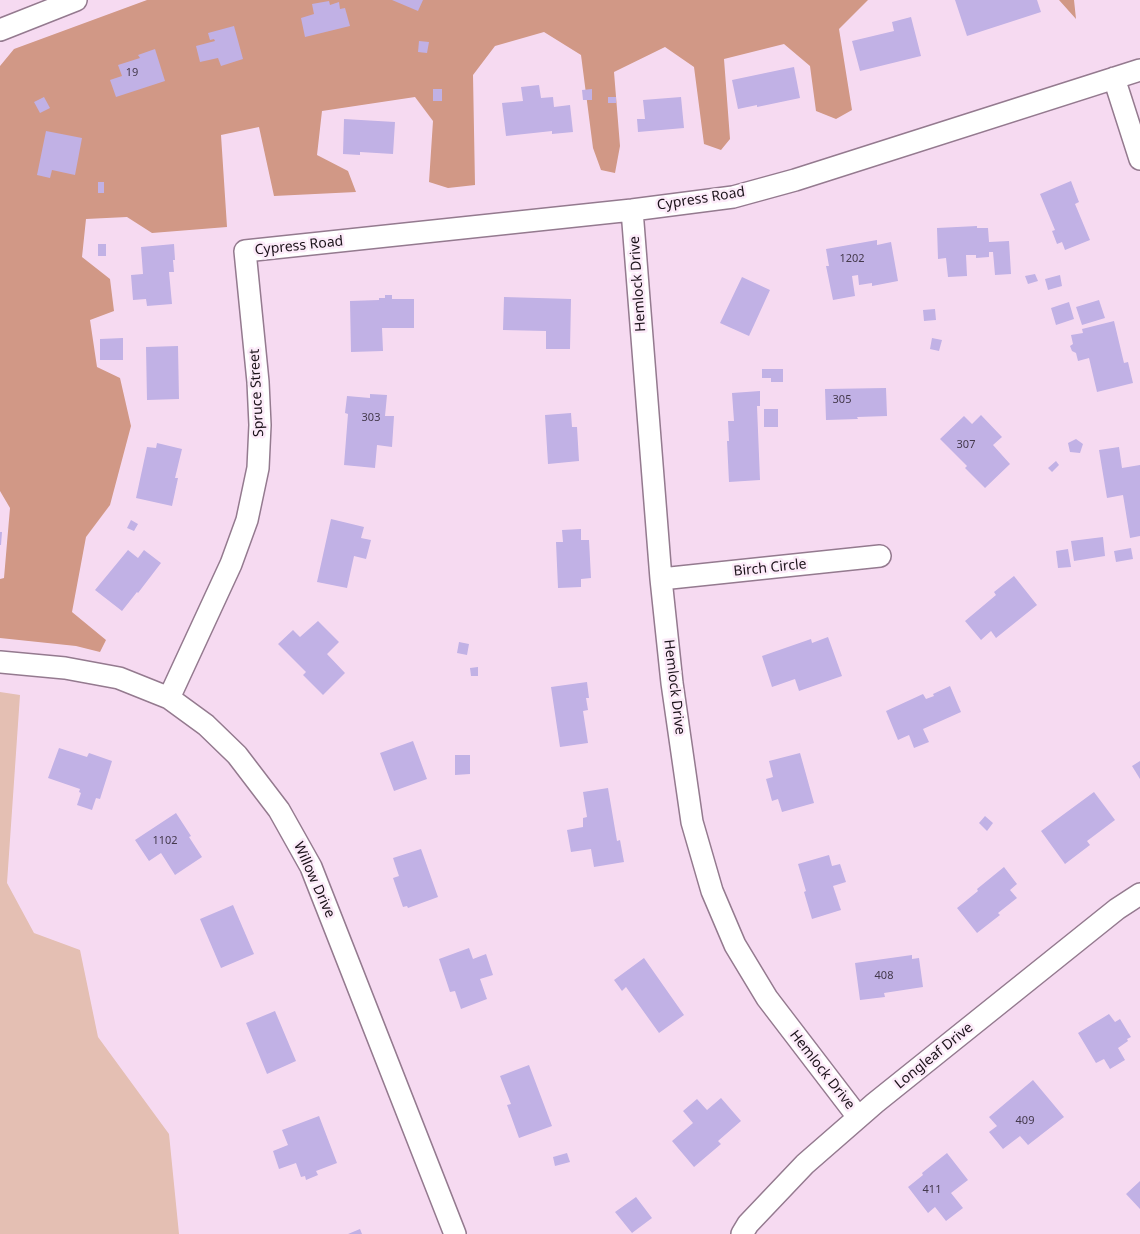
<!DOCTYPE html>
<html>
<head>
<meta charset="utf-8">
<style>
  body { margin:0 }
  canvas { display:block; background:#f6daf1 }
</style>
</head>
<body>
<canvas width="1140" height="1234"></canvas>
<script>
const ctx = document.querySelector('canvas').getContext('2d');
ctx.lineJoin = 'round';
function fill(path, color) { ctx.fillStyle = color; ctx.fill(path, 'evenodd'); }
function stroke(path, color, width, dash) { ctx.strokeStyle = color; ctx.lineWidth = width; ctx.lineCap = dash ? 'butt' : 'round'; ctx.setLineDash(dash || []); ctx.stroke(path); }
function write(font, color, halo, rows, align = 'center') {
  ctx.font = font + ' "Noto Sans",sans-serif'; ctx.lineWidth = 5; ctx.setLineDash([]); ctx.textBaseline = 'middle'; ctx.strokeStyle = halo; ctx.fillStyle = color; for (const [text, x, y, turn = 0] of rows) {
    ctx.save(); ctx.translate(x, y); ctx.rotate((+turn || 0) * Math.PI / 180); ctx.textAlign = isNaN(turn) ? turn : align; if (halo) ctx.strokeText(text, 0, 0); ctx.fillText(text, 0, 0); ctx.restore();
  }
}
fill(new Path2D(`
  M 0,692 L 20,695 L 7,883 L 34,933 L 80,950 L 98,1037 L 169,1134 L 179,1234 L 0,1234 Z`), '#e4bfb3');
fill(new Path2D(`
  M 147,0 L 868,0 L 839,29 L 852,110 L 836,119 L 816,111 L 810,66 L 784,44 L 724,59 L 730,139 L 721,150 L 704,144 L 694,67 L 665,47 L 614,72 L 620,146 L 615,173 L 601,170 L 593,148 L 581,55 L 544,32 L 495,46 L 473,75 L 475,185 L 448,188 L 429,182 L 433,121 L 415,97 L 322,111 L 317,155 L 348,171 L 356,192 L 274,196 L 259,127 L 221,135 L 227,227 L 152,233 L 127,217 L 86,219 L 82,257 L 110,279 L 114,311 L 90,320 L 97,367 L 120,378 L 131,426 L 110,505 L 86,537 L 72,612 L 106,640 L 100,652 L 76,646 L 0,638 L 0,579 L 4,578 L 10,508 L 0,491 L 0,66 L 14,49 Z
  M 1059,0 L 1074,0 L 1076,19 Z`), '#d19886');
fill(new Path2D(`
  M 392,0 L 423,0 L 418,11 Z
  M 955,0 L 1037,0 L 1041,12 L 967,36 Z
  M 329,1 L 330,5 L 339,2 L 340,9 L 345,8 L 350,26 L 305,37 L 301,18 L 314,14 L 312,4 Z
  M 911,17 L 921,56 L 860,71 L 852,41 L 894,31 L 892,22 Z
  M 234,26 L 243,59 L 221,66 L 218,58 L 200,62 L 196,46 L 215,41 L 214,39 L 210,40 L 208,33 Z
  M 419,41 L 429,42 L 427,53 L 418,52 Z
  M 155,49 L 165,81 L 116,97 L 110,80 L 122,76 L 118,65 L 140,58 L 138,55 Z
  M 794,67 L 800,98 L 757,107 L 757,105 L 738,109 L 732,80 Z
  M 539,85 L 541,98 L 553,97 L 554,107 L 570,105 L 573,132 L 552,134 L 552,131 L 506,136 L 502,103 L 523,101 L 521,87 Z
  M 433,89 L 442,89 L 442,101 L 433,101 Z
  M 592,89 L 592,100 L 583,100 L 582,90 Z
  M 44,97 L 50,108 L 40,113 L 34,102 Z
  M 608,97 L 616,97 L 616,103 L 608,103 Z
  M 681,97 L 684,128 L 638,132 L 637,119 L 645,119 L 643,100 Z
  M 344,119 L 395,122 L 393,154 L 360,152 L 360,155 L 343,154 Z
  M 46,131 L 82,138 L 75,175 L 52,170 L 50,178 L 37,175 Z
  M 1071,181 L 1079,202 L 1075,204 L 1090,240 L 1065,250 L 1062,242 L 1057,244 L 1052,231 L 1055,230 L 1040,194 Z
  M 98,182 L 104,182 L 104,193 L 98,193 Z
  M 977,226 L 977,228 L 988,228 L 989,242 L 1009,241 L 1011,274 L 995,275 L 993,252 L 989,252 L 989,257 L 976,258 L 976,255 L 966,255 L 967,276 L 948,277 L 946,258 L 938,259 L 937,228 Z
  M 877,240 L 877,245 L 891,242 L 898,281 L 872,286 L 872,283 L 859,285 L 858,275 L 852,276 L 855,296 L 833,300 L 826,266 L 829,266 L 826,249 Z
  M 98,244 L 106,244 L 106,256 L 98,256 Z
  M 174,244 L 175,260 L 173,260 L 174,272 L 169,272 L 172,304 L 147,306 L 146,299 L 133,300 L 131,275 L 143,274 L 141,247 Z
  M 1035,274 L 1038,281 L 1028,284 L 1025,276 Z
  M 1060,275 L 1062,286 L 1048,290 L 1045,279 Z
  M 742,277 L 770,290 L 749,336 L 720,323 Z
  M 385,295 L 392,295 L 392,299 L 414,299 L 414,328 L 382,328 L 383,351 L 351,352 L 350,301 L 379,300 L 379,298 L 385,298 Z
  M 504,297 L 571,299 L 570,349 L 546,349 L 546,331 L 503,330 Z
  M 1099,300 L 1105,318 L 1082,325 L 1076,307 Z
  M 1069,302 L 1074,319 L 1056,325 L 1051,308 Z
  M 935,309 L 936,320 L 924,321 L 923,310 Z
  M 1114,321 L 1124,363 L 1128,362 L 1133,383 L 1097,392 L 1089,358 L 1078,361 L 1076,353 L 1072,351 L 1070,346 L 1073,344 L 1071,335 L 1083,333 L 1082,329 Z
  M 123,338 L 123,360 L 100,360 L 100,339 Z
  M 932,338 L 942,340 L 939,351 L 930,349 Z
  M 178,346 L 179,399 L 147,400 L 146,347 Z
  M 762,369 L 783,369 L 783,382 L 771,382 L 771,378 L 762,378 Z
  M 886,388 L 887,416 L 857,417 L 858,419 L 826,420 L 825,389 Z
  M 760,391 L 760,406 L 757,406 L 760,480 L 729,482 L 727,441 L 729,441 L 728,421 L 734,421 L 732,393 Z
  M 370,394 L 387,395 L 385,416 L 394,416 L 392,447 L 377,445 L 375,468 L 344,465 L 348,414 L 345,413 L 347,396 L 370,398 Z
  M 764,409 L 778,409 L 778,427 L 764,427 Z
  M 571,413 L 572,427 L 577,427 L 579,461 L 548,464 L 545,415 Z
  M 981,415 L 1002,437 L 993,445 L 1010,464 L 985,488 L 965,468 L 967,466 L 940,439 L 964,416 L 972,424 Z
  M 1076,439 L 1083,444 L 1080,453 L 1070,452 L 1068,443 Z
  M 157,443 L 182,449 L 175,478 L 178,478 L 172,506 L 136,498 L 147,447 L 156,448 Z
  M 1119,447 L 1122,468 L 1140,465 L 1140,536 L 1130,538 L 1123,495 L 1107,498 L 1099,450 Z
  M 1056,461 L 1059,465 L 1052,472 L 1048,468 Z
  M 331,519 L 364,527 L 361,538 L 371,540 L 366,559 L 354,556 L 347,588 L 317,582 Z
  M 131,520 L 138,524 L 134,531 L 127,528 Z
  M 581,529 L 581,540 L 589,540 L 591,578 L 581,579 L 581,587 L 558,588 L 556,542 L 563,542 L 562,530 Z
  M 0,532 L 2,532 L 1,545 L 0,545 Z
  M 1103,537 L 1105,556 L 1074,561 L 1071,541 Z
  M 1131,548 L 1133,559 L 1116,562 L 1114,551 Z
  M 1068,549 L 1071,567 L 1058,568 L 1056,551 Z
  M 128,550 L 138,558 L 144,550 L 161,563 L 138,593 L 137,592 L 122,611 L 95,590 Z
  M 1014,576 L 1037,605 L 996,638 L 991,631 L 981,640 L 965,621 L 996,595 L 994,592 Z
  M 318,621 L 339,642 L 327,654 L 345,673 L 323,695 L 303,675 L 306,672 L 278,644 L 293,630 L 300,637 Z
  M 828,637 L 842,676 L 799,691 L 795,679 L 772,687 L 762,656 L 811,639 L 812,643 Z
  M 459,642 L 469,644 L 467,655 L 457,653 Z
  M 478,667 L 478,676 L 471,676 L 470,668 Z
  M 587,682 L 589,698 L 586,698 L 588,710 L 583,711 L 588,743 L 560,747 L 551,687 Z
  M 950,686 L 961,712 L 923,729 L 929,742 L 914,748 L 909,735 L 898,740 L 886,711 L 923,694 L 926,699 L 934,696 L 933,694 Z
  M 413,741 L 427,779 L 394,791 L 380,753 Z
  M 59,748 L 87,757 L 89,753 L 112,761 L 100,799 L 96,798 L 92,810 L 77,805 L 81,793 L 79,792 L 80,789 L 48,778 Z
  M 800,753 L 814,803 L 782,812 L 778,799 L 772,801 L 766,779 L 773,777 L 769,761 Z
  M 455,755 L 470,755 L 470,774 L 455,775 Z
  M 1140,761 L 1140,779 L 1132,766 Z
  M 608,788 L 617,841 L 620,840 L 624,862 L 594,867 L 591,849 L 571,852 L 567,830 L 583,827 L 583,818 L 587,817 L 583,792 Z
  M 1094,792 L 1115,820 L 1087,841 L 1090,845 L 1065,864 L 1041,831 Z
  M 176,813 L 191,836 L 189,837 L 202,857 L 175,875 L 161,853 L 149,861 L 135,840 Z
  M 985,816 L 993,823 L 987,831 L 979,823 Z
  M 421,849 L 438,897 L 408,908 L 407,906 L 403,907 L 393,878 L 399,876 L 393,858 Z
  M 829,855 L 832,866 L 840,864 L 846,882 L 833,886 L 841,910 L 812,919 L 804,892 L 806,891 L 798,864 Z
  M 1004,867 L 1017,884 L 1010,890 L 1017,898 L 998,913 L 1000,915 L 977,933 L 957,908 L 978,891 L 977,889 Z
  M 233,905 L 254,954 L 221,968 L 200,919 Z
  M 469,948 L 473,959 L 486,954 L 493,975 L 480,979 L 487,999 L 461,1009 L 455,991 L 450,992 L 439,959 Z
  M 912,955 L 912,959 L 919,958 L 923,987 L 884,993 L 885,997 L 860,1000 L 855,963 Z
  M 644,958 L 684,1015 L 659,1033 L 626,987 L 622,991 L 614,980 Z
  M 275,1011 L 296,1061 L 267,1074 L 246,1023 Z
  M 1109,1014 L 1115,1022 L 1120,1019 L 1131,1037 L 1127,1039 L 1128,1041 L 1118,1048 L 1125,1060 L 1110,1069 L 1104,1059 L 1096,1063 L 1078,1033 Z
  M 529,1065 L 552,1126 L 519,1138 L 507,1105 L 511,1104 L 500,1076 Z
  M 1033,1080 L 1064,1117 L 1028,1145 L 1020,1136 L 1003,1149 L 989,1132 L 997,1126 L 989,1117 Z
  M 721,1098 L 741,1121 L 718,1141 L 721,1144 L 694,1167 L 672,1141 L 693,1123 L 683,1111 L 697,1099 L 707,1110 Z
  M 319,1116 L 337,1163 L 316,1171 L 318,1175 L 306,1180 L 305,1176 L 301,1177 L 296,1163 L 279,1169 L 273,1151 L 288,1145 L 282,1130 Z
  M 567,1153 L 570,1162 L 555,1166 L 553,1157 Z
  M 947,1153 L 968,1180 L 951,1193 L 963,1208 L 946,1221 L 935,1207 L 928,1213 L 908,1187 L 923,1175 L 922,1173 Z
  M 1140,1181 L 1140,1209 L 1126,1194 Z
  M 636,1197 L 652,1218 L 632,1233 L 615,1212 Z
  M 360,1229 L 362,1234 L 348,1234 Z`), '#c1b1e5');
const minor = new Path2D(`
  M 0,30 L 76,0
  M 1114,78 L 1140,159
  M 632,210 L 661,579 L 672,683 L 692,822 L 712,891 L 735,945 L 767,998 L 858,1117
  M 661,579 L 880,556
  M 0,662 L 65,668 L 119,678 L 169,698 L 206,725 L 237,755 L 279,810 L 311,867 L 455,1234
  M 169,698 L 231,564 L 247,520 L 258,468 L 260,425 L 258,382 L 245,251 L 632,210 L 733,197 L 795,180 L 1140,70
  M 742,1234 L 748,1224 L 805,1164 L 875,1103 L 1117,909 L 1140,894`);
stroke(minor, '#947a8f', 24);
stroke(minor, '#fff', 21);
write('11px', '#44394c', null, [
  ["19",132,73],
  ["1202",852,259],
  ["305",842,400],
  ["303",371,418],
  ["307",966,445],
  ["1102",165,841],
  ["408",884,976],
  ["409",1025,1121],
  ["411",932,1190]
]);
write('14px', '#1b1119', '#fcebf9', [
  ["Cypress Road",701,199,-9],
  ["Cypress Road",299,246,-6],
  ["Hemlock Drive",638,284,-94],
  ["Spruce Street",257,393,-93],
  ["Birch Circle",770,568,-6],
  ["Hemlock Drive",674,687,83],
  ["Willow Drive",314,880,66],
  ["Longleaf Drive",934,1056,-39],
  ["Hemlock Drive",822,1070,52]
]);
</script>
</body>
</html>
